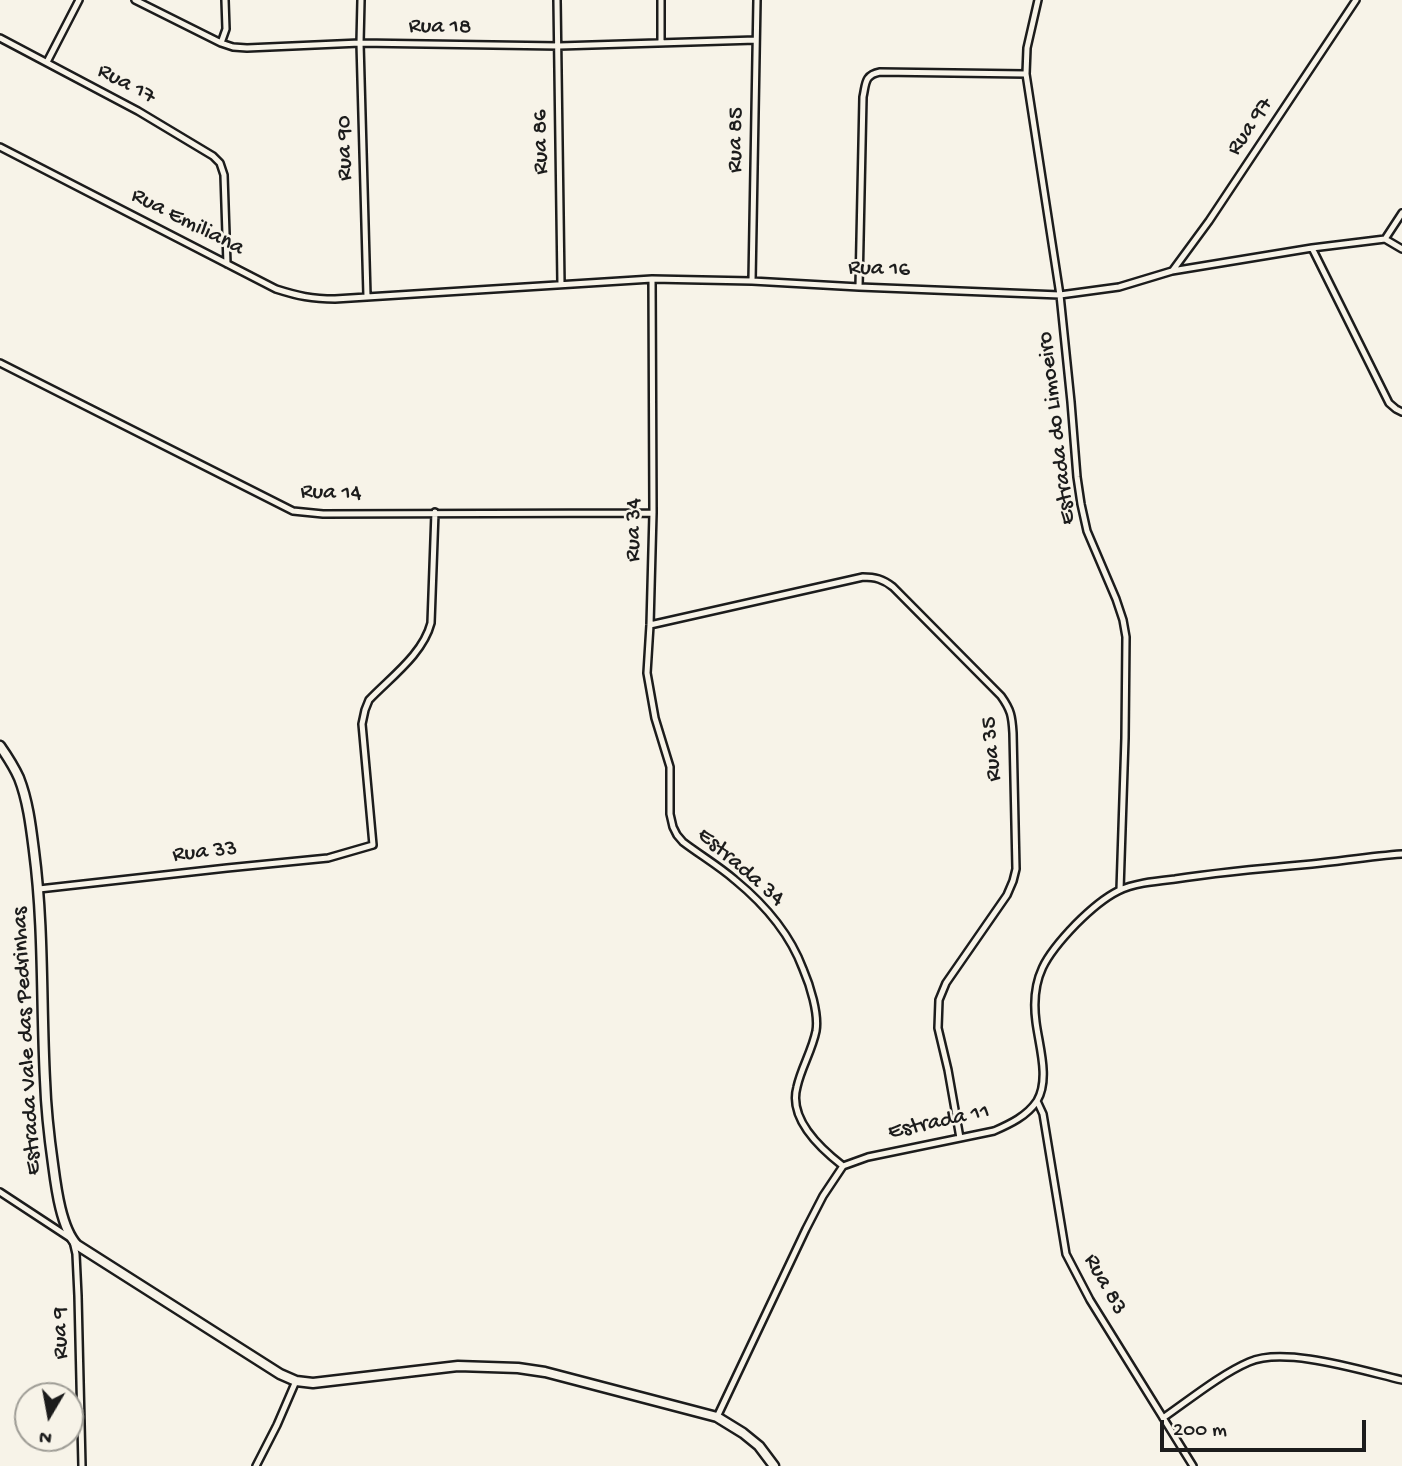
<!DOCTYPE html>
<html>
<head>
<meta charset="utf-8">
<style>
  body { margin:0 }
  #map { position:relative; width:1402px; height:1466px; overflow:hidden; background:#f7f3e8; font-family:"Gochi Hand",sans-serif }
  canvas { display:block }
  .north { position:absolute; left:14px; top:1382px; width:70px; height:70px; box-sizing:border-box; background:#f7f3e8; border:2px solid #9f9d96; border-radius:50%; rotate:190deg; font-size:19px; font-weight:700; line-height:28px; text-align:center; color:#1c1c1c }
  .north::after { content:''; display:block; margin:auto; width:24px; height:32px; background:#1c1c1c; clip-path:polygon(50% 0,100% 100%,50% 72%,0 100%) }
  .scale { position:absolute; left:1160px; top:1420px; width:206px; height:32px; box-sizing:border-box; border:4px solid #1c1c1c; border-top:0; padding-left:9px; font-size:21px; line-height:24px; white-space:nowrap; color:#1c1c1c; -webkit-text-stroke:5px #f7f3e8; paint-order:stroke }
</style>
</head>
<body>
<div id="map">
<canvas width="1402" height="1466"></canvas>
<div class="north">N</div>
<div class="scale">200 m</div>
</div>
<script>
const ctx = document.querySelector('canvas').getContext('2d');
ctx.lineJoin = 'round';
function stroke(path, color, width, dash) { ctx.strokeStyle = color; ctx.lineWidth = width; ctx.lineCap = dash ? 'butt' : 'round'; ctx.setLineDash(dash || []); ctx.stroke(path); }
function write(font, color, halo, rows, align = 'center') {
  ctx.font = font + ' "Gochi Hand",sans-serif'; ctx.lineWidth = 5; ctx.setLineDash([]); ctx.textBaseline = 'middle'; ctx.strokeStyle = halo; ctx.fillStyle = color; for (const [text, x, y, turn = 0] of rows) {
    ctx.save(); ctx.translate(x, y); ctx.rotate((+turn || 0) * Math.PI / 180); ctx.textAlign = isNaN(turn) ? turn : align; if (halo) ctx.strokeText(text, 0, 0); ctx.fillText(text, 0, 0); ctx.restore();
  }
}
const minor = new Path2D(`
  M 135,0 L 221,43 L 233,47 L 247,48 L 360,43 L 559,46 L 756,40
  M 361,0 L 360,43 L 367,296
  M 557,0 L 561,284
  M 1038,0 L 1027,48 L 1026,74 L 1060,295 L 1071,402 L 1077,477 L 1081,504 L 1087,531 L 1116,599 L 1123,620 L 1126,637 L 1125,738 L 1120,890
  M 0,38 L 138,111 L 213,156 L 220,163 L 224,175 L 227,264
  M 661,42 L 661,0
  M 221,43 L 226,29 L 225,0
  M 47,62 L 79,0
  M 0,147 L 276,289 C 298,296 312,299 335,299 L 652,279 L 752,281 L 859,287 L 1060,295 L 1119,287 L 1172,271 L 1312,248 L 1385,239
  M 1385,239 L 1402,213
  M 1385,239 L 1402,249
  M 1312,248 L 1389,403 L 1396,409 L 1402,412
  M 1173,270 L 1209,221 L 1356,0
  M 652,279 L 653,513 L 650,625 L 647,673 L 655,718 L 670,767 L 670,814 L 673,827 L 677,835 L 683,842 C 700,855 719,866 735,880 C 763,903 790,934 803,969 C 810,985 819,1014 816,1031 C 812,1051 801,1068 797,1087 C 788,1119 821,1149 843,1166
  M 752,281 L 757,0
  M 859,287 L 863,97 C 866,84 864,75 880,72 L 1026,74
  M 0,363 L 293,511 L 323,514 L 653,513
  M 650,625 L 863,577 C 875,577 883,579 893,587 L 1001,696 C 1011,710 1012,716 1013,733 L 1016,869 L 1013,881 L 1007,895 L 946,983 L 939,1000 L 938,1028 L 948,1070 L 960,1138
  M 39,889 L 227,868 L 328,858 L 373,845 L 362,724 L 365,710 L 369,700 C 391,677 423,654 431,623 L 435,512
  M 1037,1101 L 1043,1114 L 1066,1254 L 1090,1300 L 1193,1466
  M 0,1192 L 70,1238
  M 73,1241 L 76,1254 L 78,1296 L 82,1466
  M 717,1417 L 806,1229 L 823,1196 L 843,1166 L 868,1157 L 994,1131 C 1010,1124 1027,1116 1037,1101 C 1050,1079 1039,1046 1036,1022 C 1030,977 1046,955 1076,924 C 1089,911 1102,899 1118,891 C 1134,883 1157,881 1175,879 C 1220,872 1266,868 1312,864 C 1342,861 1372,856 1402,854
  M 1163,1418 C 1189,1400 1221,1374 1249,1362 C 1285,1346 1363,1371 1402,1380
  M 256,1466 L 277,1425 L 296,1381`);
const secondary = new Path2D(`
  M 0,746 C 7,756 14,767 19,778 C 28,801 31,827 34,851 C 44,927 41,1003 45,1080 C 46,1108 49,1136 53,1164 C 56,1187 61,1228 77,1245 L 280,1374 L 296,1381 L 313,1383 L 458,1366 L 518,1368 L 545,1372 L 717,1417 L 743,1433 L 759,1446 L 774,1466`);
stroke(minor, '#1c1c1c', 10);
stroke(secondary, '#1c1c1c', 13);
stroke(minor, '#f7f3e8', 5);
stroke(secondary, '#f7f3e8', 8);
write('23px', '#1c1c1c', '#f7f3e8', [
  ["Rua 18",440,28,1],
  ["Rua 17",126,85,28],
  ["Rua 97",1251,127,-56],
  ["Rua 85",737,140,-89],
  ["Rua 86",542,142,-91],
  ["Rua 90",346,148,-91],
  ["Rua Emiliana",187,223,27],
  ["Rua 16",879,270,2],
  ["Estrada do Limoeiro",1058,428,-97],
  ["Rua 14",331,494,2],
  ["Rua 34",635,530,-89],
  ["Rua 35",993,749,-95],
  ["Rua 33",205,853,-6],
  ["Estrada 34",740,868,41],
  ["Estrada Vale das Pedrinhas",28,1041,-93],
  ["Estrada 11",939,1123,-12],
  ["Rua 83",1104,1285,61],
  ["Rua 9",62,1333,-91]
]);
</script>
</body>
</html>
